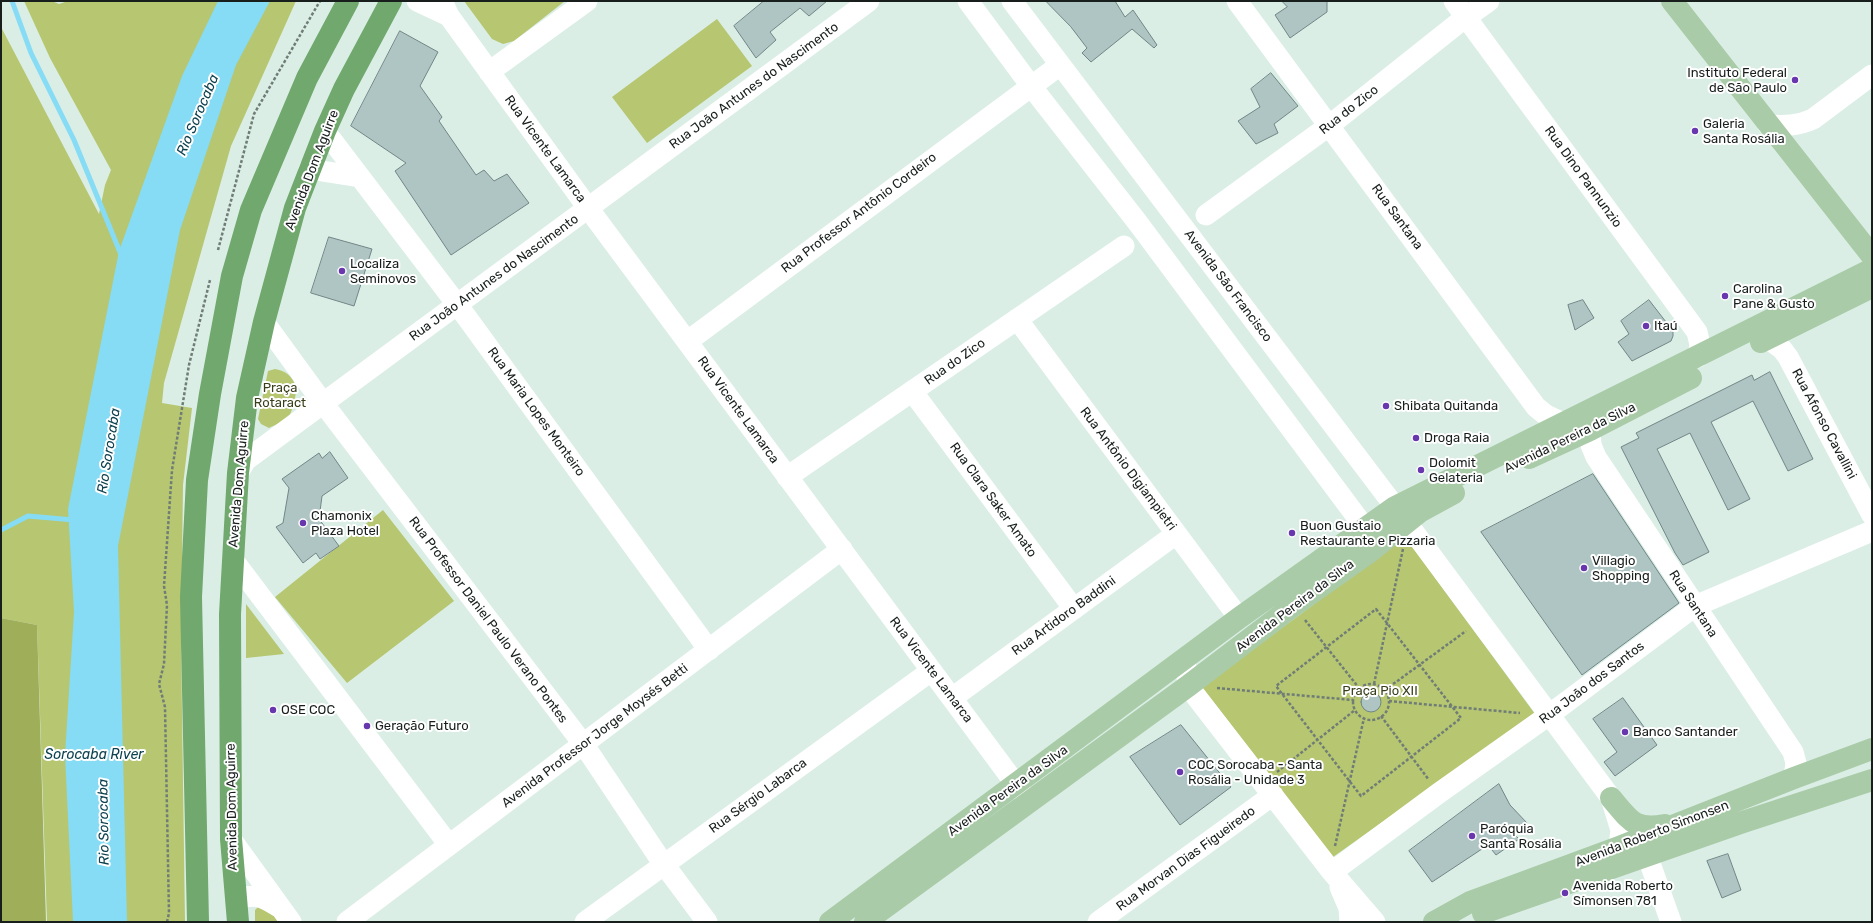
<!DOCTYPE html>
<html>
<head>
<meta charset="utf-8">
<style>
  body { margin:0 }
  #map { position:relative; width:1873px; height:923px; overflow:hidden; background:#daeee5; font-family:Rubik,sans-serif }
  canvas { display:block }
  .frame { position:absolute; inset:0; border:2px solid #171e1b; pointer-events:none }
</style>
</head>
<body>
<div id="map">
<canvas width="1873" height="923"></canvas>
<div class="frame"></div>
</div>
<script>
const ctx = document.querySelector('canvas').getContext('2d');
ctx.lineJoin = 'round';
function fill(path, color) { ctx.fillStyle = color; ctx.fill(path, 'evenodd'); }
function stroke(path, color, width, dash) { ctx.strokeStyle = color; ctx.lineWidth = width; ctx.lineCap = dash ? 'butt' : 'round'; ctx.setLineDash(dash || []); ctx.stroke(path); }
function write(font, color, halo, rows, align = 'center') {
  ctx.font = font + ' Rubik,sans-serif'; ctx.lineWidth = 4; ctx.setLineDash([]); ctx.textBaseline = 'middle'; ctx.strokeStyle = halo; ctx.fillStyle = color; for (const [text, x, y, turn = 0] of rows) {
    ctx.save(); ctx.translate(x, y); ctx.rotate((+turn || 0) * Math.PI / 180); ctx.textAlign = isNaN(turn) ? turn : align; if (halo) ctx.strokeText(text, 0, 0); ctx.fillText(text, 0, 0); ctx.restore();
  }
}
fill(new Path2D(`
  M 24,1 L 52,1 L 59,4 L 68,1 L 296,1 L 231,146 L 164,383 L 162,403 L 192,408 L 183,485 L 181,642 L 185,922 L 47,922 L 37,625 L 1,618 L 1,27 L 99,214 L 105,185 L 111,170 L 50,58 Z
  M 464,1 L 565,1 L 514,41 L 503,44 L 492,39 Z
  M 717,19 L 752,66 L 647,143 L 612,97 Z
  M 275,369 C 294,372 300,388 293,405 C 292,409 291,414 288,417 C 283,422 275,425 269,428 L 261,424 L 258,419 L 268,371 Z
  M 383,510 L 454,601 L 347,683 L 275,597 Z
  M 1405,537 L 1535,714 L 1333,857 L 1202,687 Z
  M 246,604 L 284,654 L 246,658 Z
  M 258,907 L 269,909 L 279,922 L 255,922 L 255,910 Z`), '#b7c670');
fill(new Path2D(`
  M 1,618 L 37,625 L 46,922 L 1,922 Z`), '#9fae58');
fill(new Path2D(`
  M 218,1 L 270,1 L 236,65 L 180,230 L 118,546 L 127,922 L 73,922 L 65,755 L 74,612 L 68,509 L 119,251 L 182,76 Z`), '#86dbf5');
stroke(new Path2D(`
  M 12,1 L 31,53 L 74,140 L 122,257
  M 1,530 L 28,516 L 74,520`), '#86dbf5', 5);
const building = new Path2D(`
  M 764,1 L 827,1 L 809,16 L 800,8 L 770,32 L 776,40 L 756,58 L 734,26 Z
  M 1046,1 L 1115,1 L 1125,17 L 1133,10 L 1157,45 L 1154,48 L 1132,29 L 1091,62 L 1082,53 L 1087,48 L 1071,27 Z
  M 1282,1 L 1327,1 L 1327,12 L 1290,38 L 1275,15 L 1287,7 Z
  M 400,31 L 438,52 L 420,86 L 442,117 L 439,121 L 476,175 L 484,170 L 494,181 L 507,174 L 529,203 L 451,255 L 395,171 L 406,163 L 351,126 Z
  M 1271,73 L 1298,106 L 1274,124 L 1278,133 L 1256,144 L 1238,121 L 1260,107 L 1251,89 Z
  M 329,237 L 372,249 L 354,306 L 311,293 Z
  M 1583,300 L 1594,318 L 1575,330 L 1568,305 Z
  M 1649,300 L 1673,331 L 1673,336 L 1671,341 L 1632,361 L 1618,342 L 1629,334 L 1621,321 Z
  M 1770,372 L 1813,459 L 1788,471 L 1753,401 L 1711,422 L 1750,499 L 1728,510 L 1690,433 L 1657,449 L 1709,552 L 1683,565 L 1675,553 L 1621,447 L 1639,438 L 1636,433 L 1752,375 L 1754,380 Z
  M 330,452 L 348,478 L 322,496 L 319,519 L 339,546 L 320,559 L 316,553 L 303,563 L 276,527 L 283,523 L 289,488 L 282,479 L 319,453 L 322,458 Z
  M 1593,474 L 1679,603 L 1582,675 L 1481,532 Z
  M1361 702a10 10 0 1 1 20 0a10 10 0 1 1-20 0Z
  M 1623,698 L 1657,745 L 1615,776 L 1604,762 L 1617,752 L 1593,719 Z
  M 1181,725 L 1231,787 L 1180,825 L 1130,757 Z
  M 1499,784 L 1510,805 L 1527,823 L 1512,832 L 1519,839 L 1496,855 L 1488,845 L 1432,882 L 1409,851 Z
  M 1728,854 L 1741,890 L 1722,898 L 1707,861 Z`);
fill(building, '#afc5c4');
stroke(building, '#718685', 1);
stroke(new Path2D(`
  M 218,250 L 254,114 L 320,1
  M 1376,609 L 1461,718 L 1361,796 L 1276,686 Z
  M 1305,620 L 1359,688
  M 1374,684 L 1403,549
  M1353 702a18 18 0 1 1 36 0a18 18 0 1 1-36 0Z
  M 1217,688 L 1353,700
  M 1385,690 L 1466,631
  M 1389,701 L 1520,713
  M 1381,716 L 1429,780
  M 1277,772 L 1355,710
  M 1335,846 L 1364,718
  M 167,922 L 169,913 L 165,707 L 159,684 L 164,664 L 167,605 L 164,586 L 172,470 L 189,365 L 210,280`), '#707d77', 2.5, [3, 2]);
stroke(new Path2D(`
  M 417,1 L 449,16 L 442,1
  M 968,1 L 1031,86 L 1138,223 L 1365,528
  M 1012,1 L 1408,524 L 1611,798 L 1621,830 L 1619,847
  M 1237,1 L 1536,407 L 1546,415 L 1565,424
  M 1454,1 L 1697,332 L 1700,345 L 1698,357
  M 449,16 L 588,208 L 1026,798
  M 489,72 L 587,1
  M 1768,125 C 1784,126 1798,126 1813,119 L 1872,75
  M 325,131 L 465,315 L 709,650
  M 309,169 L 360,177
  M 1206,215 L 1330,125 L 1457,24 L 1489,1
  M 1017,319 L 1239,618
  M 264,322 L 323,403 L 584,745 L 660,859 L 707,922
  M 1768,339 L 1782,349 L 1788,357 L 1872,515
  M 688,341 L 1060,65
  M 912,391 L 1074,609
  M 1590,430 L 1591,445 L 1596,457 L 1793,752 L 1796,763 L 1794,778
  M 238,473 L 246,460 L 869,1
  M 787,477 L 1124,246
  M 234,561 L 449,845
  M 1185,659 L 1188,686 L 1332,872 L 1375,922
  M 952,698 L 1176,534
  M 231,839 L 291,922
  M 1647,855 L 1671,922
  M 1332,872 L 1439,793 L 1549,715 L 1695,606 L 1872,531
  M 1340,887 L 1349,908 L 1350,922
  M 237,899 C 257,893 262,897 279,907
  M 347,922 L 842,549
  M 585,922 L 931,671
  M 1098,922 L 1273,795`), '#fff', 21);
stroke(new Path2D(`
  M 1672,1 L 1872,256
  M 1761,342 L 1872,287
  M 1529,458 L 1590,430 L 1691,378
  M 1611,798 C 1630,820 1634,831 1665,825
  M 1483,913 L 1743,822 L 1872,780
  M 830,922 L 1239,618 L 1395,507 L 1872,269
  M 865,922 L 1188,686 L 1293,606 L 1371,551 L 1421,511 L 1454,493
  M 1434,922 L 1470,902 L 1619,847 L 1794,778 L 1872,749`), '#a9cba7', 22);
stroke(new Path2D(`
  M 198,922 L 191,597 L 197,480 L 210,394 L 232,276 L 251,210 L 307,78 L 348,1
  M 238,922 L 231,839 L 230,614 L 238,473 L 247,398 L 264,322 L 295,208 L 325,131 L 344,89 L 391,1`), '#70a86d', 22);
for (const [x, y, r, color] of [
  [1795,80,4,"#6837ae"],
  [1695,131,4,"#6837ae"],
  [342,271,4,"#6837ae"],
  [1725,296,4,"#6837ae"],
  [1646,326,4,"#6837ae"],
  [1386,406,4,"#6837ae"],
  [1416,438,4,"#6837ae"],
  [1421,470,4,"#6837ae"],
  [303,523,4,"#6837ae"],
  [1292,533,4,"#6837ae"],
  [1584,568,4,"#6837ae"],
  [273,710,4,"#6837ae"],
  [367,726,4,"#6837ae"],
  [1625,732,4,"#6837ae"],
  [1180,772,4,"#6837ae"],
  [1472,836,4,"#6837ae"],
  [1565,893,4,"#6837ae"]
]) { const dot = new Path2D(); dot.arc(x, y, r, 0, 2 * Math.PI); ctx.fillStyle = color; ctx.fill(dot); stroke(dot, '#fff', 1.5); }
write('13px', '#171e1b', '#fff', [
  ["Instituto Federal",1787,73,"right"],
  ["de São Paulo",1787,88,"right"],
  ["Galeria",1703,124],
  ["Santa Rosália",1703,139],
  ["Localiza",350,264],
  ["Seminovos",350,279],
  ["Carolina",1733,289],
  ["Pane & Gusto",1733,304],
  ["Itaú",1654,326],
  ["Shibata Quitanda",1394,406],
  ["Droga Raia",1424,438],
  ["Dolomit",1429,463],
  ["Gelateria",1429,478],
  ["Chamonix",311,516],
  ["Plaza Hotel",311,531],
  ["Buon Gustaio",1300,526],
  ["Restaurante e Pizzaria",1300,541],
  ["Villagio",1592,561],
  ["Shopping",1592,576],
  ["OSE COC",281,710],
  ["Geração Futuro",375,726],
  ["Banco Santander",1633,732],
  ["COC Sorocaba - Santa",1188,765],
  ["Rosália - Unidade 3",1188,780],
  ["Paróquia",1480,829],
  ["Santa Rosália",1480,844],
  ["Avenida Roberto",1573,886],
  ["Símonsen 781",1573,901]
], 'left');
write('13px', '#171e1b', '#fff', [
  ["Rua João Antunes do Nascimento",754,86,-36],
  ["Rua do Zico",1349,110,-38],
  ["Rua Vicente Lamarca",545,149,54],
  ["Avenida Dom Aguirre",312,170,-69],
  ["Rua Dino Pannunzio",1583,177,54],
  ["Rua Professor Antônio Cordeiro",859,213,-37],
  ["Rua Santana",1397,217,54],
  ["Rua João Antunes do Nascimento",494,278,-36],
  ["Avenida São Francisco",1228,286,53],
  ["Rua do Zico",955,362,-35],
  ["Rua Vicente Lamarca",738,410,54],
  ["Rua Maria Lopes Monteiro",536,412,54],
  ["Rua Afonso Cavallini",1824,424,62],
  ["Avenida Pereira da Silva",1570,438,-26],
  ["Rua Antônio Digiampietri",1128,469,53],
  ["Avenida Dom Aguirre",239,484,-85],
  ["Rua Clara Saker Amato",993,500,54],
  ["Rua Santana",1693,604,57],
  ["Avenida Pereira da Silva",1295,606,-37],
  ["Rua Artidoro Baddini",1064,616,-36],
  ["Rua Professor Daniel Paulo Verano Pontes",488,620,53],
  ["Rua Vicente Lamarca",931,670,53],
  ["Rua João dos Santos",1592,683,-37],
  ["Avenida Professor Jorge Moysés Betti",595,736,-37],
  ["Avenida Pereira da Silva",1008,791,-36],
  ["Rua Sérgio Labarca",758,796,-36],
  ["Avenida Dom Aguirre",232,807,-91],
  ["Avenida Roberto Simonsen",1652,834,-21],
  ["Rua Morvan Dias Figueiredo",1186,859,-36]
]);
write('13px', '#393f1a', '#fff', [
  ["Praça",280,388],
  ["Rotaract",280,403],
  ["Praça Pio XII",1380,691]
]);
write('italic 14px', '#0d414f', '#fff', [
  ["Rio Sorocaba",198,115,-67],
  ["Rio Sorocaba",109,451,-81],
  ["Sorocaba River",94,755],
  ["Rio Sorocaba",104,822,-91]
]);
</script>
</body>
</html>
